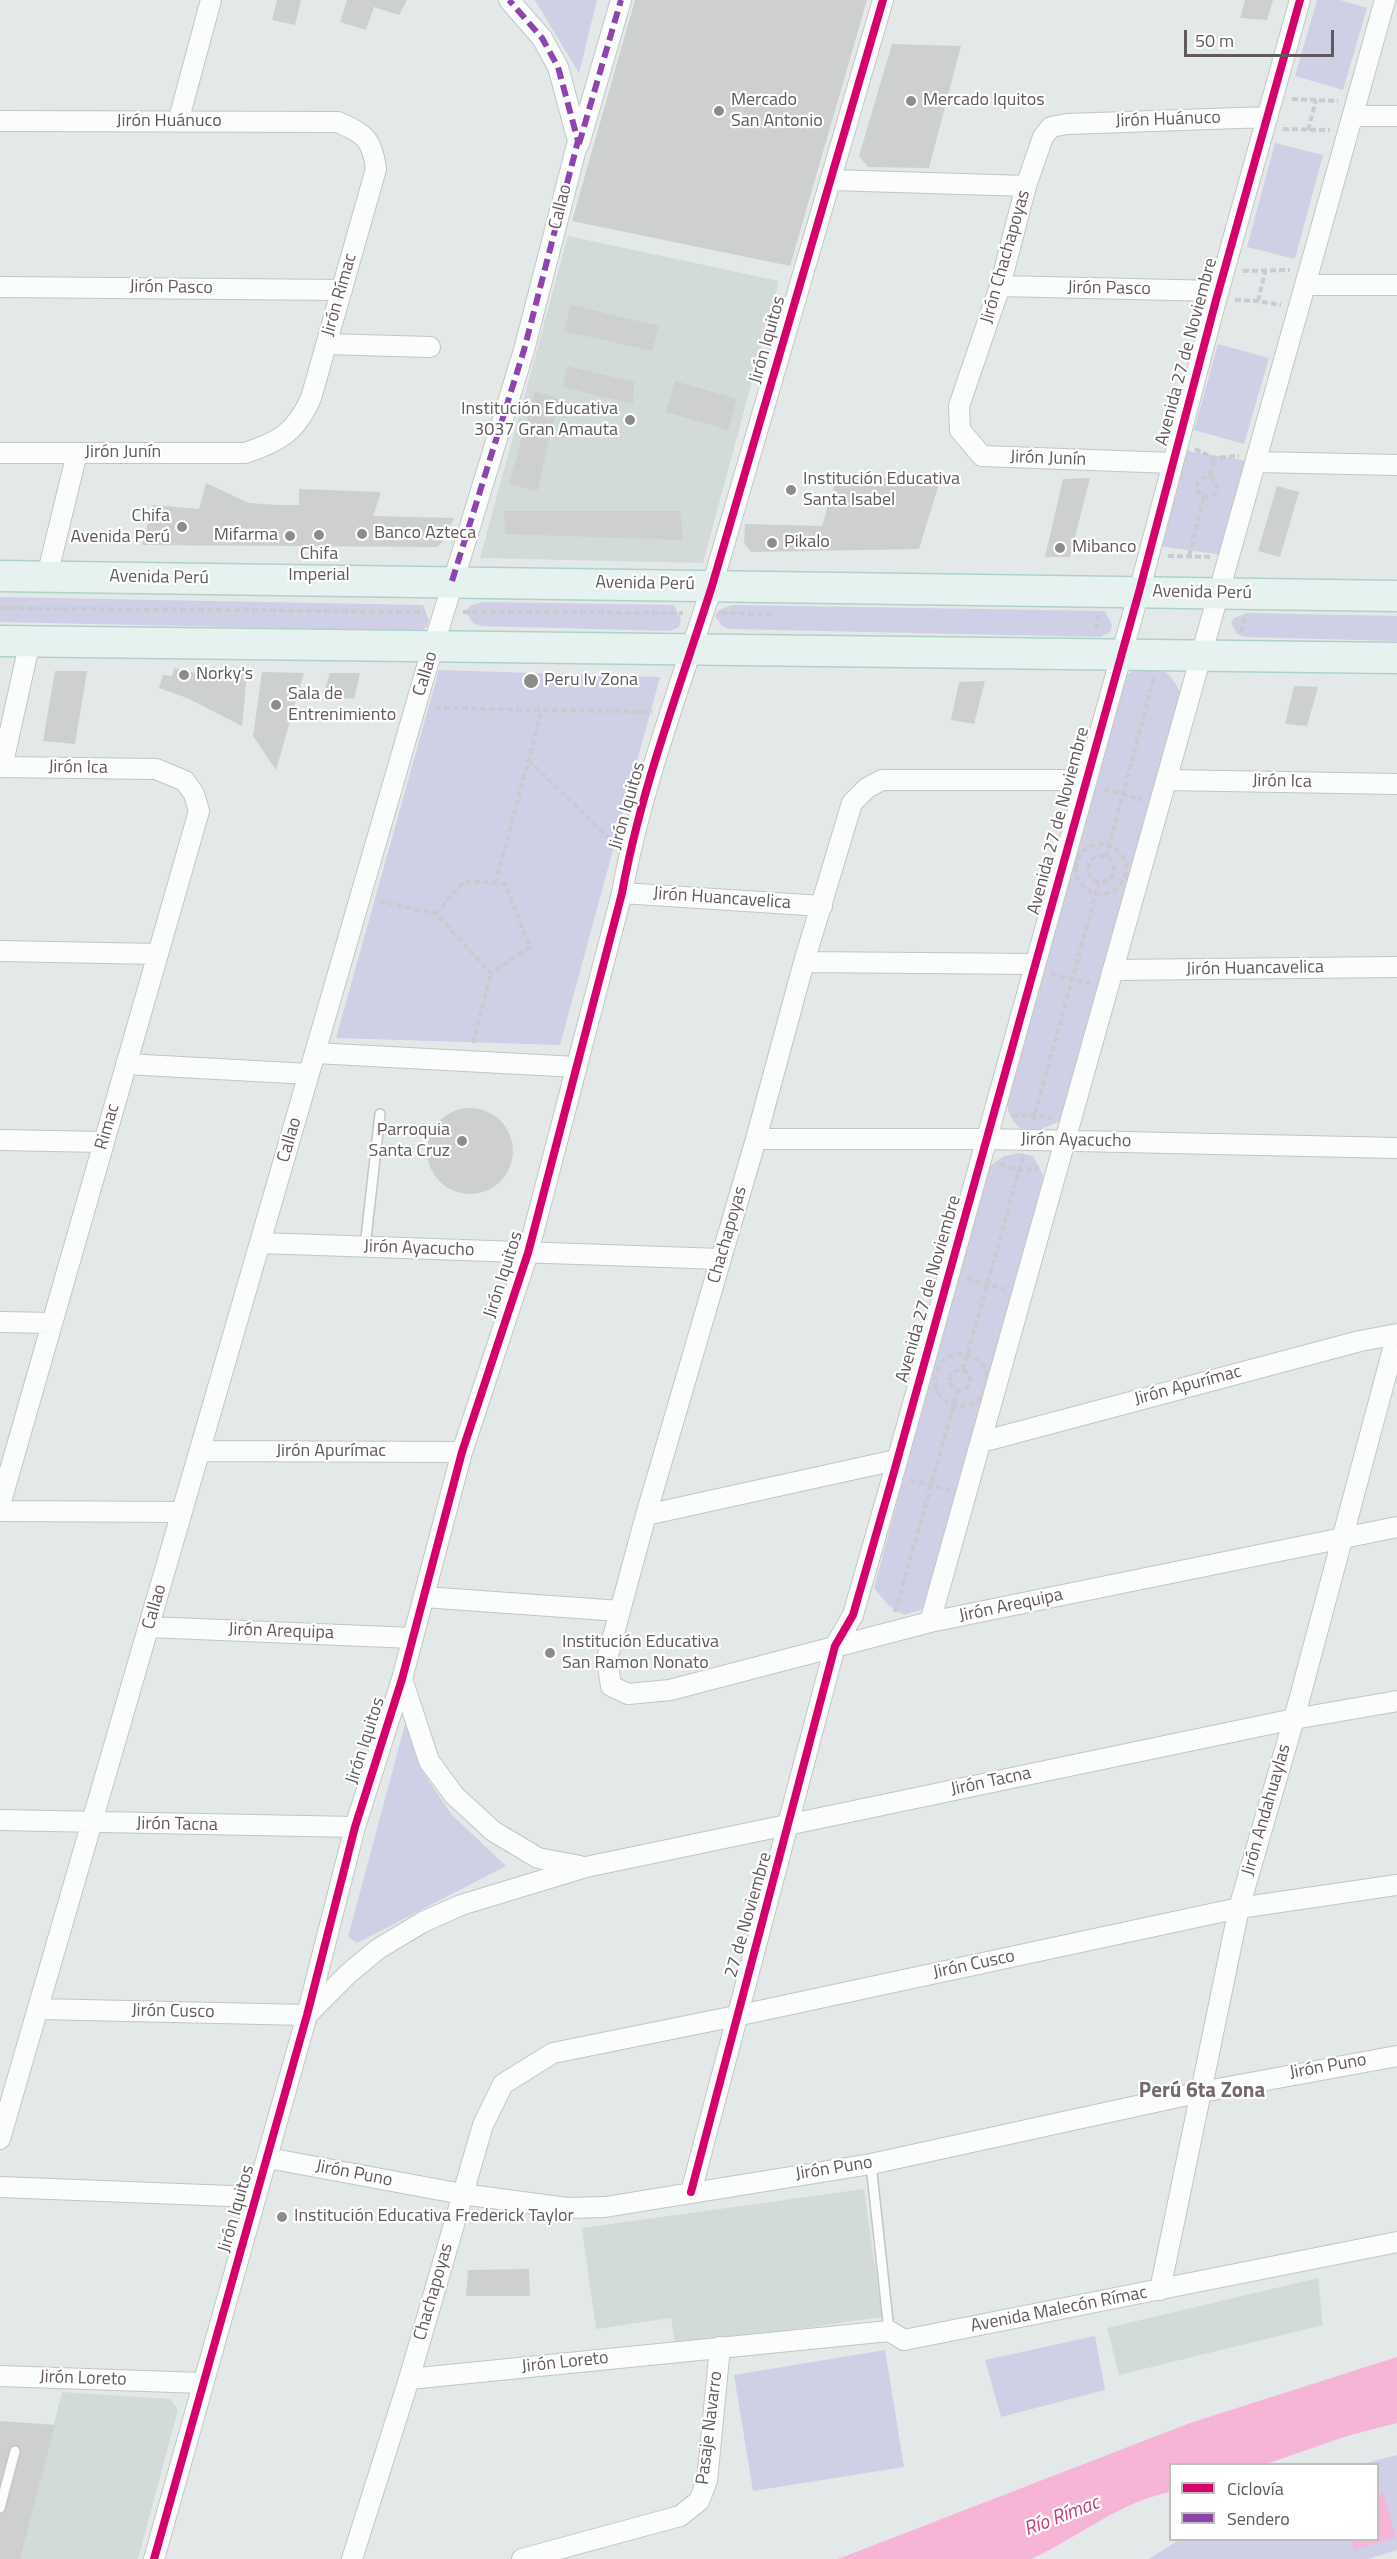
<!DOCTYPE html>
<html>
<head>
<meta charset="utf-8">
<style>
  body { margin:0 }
  #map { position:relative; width:1397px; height:2559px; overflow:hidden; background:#e3e9e8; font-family:"Titillium Web",sans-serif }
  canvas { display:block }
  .legend { position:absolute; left:1169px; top:2463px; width:210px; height:78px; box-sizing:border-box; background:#fff; border:2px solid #c0bdbe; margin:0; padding:8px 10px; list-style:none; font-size:18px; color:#61595c }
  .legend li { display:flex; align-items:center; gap:12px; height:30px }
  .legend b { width:30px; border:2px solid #c0bdbe }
  .scale { position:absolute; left:1184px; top:30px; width:150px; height:27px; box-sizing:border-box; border:3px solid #61595c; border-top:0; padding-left:8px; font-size:18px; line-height:21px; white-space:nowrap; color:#61595c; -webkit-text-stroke:4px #fff; paint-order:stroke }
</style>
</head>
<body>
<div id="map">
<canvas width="1397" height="2559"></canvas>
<ul class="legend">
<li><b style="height:8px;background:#d6006c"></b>Ciclovía</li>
<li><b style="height:8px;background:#8e44ad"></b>Sendero</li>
</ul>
<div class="scale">50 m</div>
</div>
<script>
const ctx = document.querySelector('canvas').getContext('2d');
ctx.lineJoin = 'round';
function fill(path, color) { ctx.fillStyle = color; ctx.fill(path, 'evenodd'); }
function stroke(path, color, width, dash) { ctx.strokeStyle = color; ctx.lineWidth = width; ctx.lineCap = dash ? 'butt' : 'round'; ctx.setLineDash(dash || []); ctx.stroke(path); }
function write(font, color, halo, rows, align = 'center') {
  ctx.font = font + ' "Titillium Web",sans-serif'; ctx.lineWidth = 4.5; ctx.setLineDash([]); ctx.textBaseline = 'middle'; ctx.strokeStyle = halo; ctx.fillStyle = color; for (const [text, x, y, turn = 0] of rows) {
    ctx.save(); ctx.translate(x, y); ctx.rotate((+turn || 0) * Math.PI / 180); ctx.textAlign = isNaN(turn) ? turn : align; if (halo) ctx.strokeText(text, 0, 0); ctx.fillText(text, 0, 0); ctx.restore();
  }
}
fill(new Path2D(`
  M 568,236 L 779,281 L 703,563 L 480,558 Z
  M 864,2189 L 882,2317 L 675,2346 L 671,2318 L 596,2329 L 582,2228 Z
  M 1318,2278 L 1323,2325 L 1119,2375 L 1107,2328 Z
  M 62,2392 L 170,2399 L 178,2410 L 138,2559 L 20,2559 Z`), '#d2dbd9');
fill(new Path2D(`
  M 534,0 L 597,0 L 579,73 L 536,2 Z
  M 1317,0 L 1340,0 L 1367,8 L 1343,90 L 1295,76 Z
  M 1275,143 L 1323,155 L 1295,259 L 1247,247 Z
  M 1218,344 L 1269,358 L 1244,444 L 1194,430 Z
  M 1182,450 L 1248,461 L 1222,555 L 1159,546 Z
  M 0,597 L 423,605 L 429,620 L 427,627 L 419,631 L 0,622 Z
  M 483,602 L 674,605 L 681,619 L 679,627 L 670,631 L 480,626 L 473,623 L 466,612 L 470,606 Z
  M 732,605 L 1105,611 L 1112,625 L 1110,632 L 1101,637 L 729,629 L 722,626 L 715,616 L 719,610 Z
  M 1247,613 L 1397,616 L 1397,641 L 1245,637 L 1237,634 L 1231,623 L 1234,618 Z
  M 1139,668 C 1164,668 1168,669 1180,692 L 1152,803 L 1065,1112 L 1058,1122 L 1030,1134 C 1013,1125 1007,1115 1006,1095 L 1121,684 L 1128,674 Z
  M 439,670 L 660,677 L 560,1045 L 336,1038 Z
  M 1021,1153 L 1033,1156 L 1042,1173 L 1046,1190 L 931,1594 L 921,1610 L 904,1615 L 888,1605 L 874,1588 L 986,1169 L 1004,1156 Z
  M 407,1717 L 421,1769 L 451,1814 L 506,1866 L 357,1943 L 348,1937 Z
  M 1095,2336 L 1105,2390 L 1001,2417 L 985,2360 Z
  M 885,2350 L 904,2467 L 753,2491 L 734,2375 Z
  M 1397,2455 L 1397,2550 L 1368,2559 L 1149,2559 L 1179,2540 L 1378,2540 L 1378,2464 L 1362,2464 Z`), '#cfd0e6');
fill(new Path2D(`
  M 1397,2357 L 1397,2423 L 1347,2436 L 1266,2464 L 1170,2464 L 1170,2492 C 1120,2502 1077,2538 1031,2559 L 838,2559 L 1190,2423 Z
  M 1383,2493 L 1396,2537 L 1354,2550 L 1351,2540 L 1378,2540 L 1378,2495 Z`), '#f6b4d7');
fill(new Path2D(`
  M 277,0 L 301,0 L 295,25 L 272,20 Z
  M 347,0 L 407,0 L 399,15 L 374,7 L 366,30 L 340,22 Z
  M 635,0 L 867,0 L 790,266 L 572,221 Z
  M 1245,0 L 1273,0 L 1267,20 L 1240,18 Z
  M 892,44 L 961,46 L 929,168 L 868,167 L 859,156 Z
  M 571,305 L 659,326 L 652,351 L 564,331 Z
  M 567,366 L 634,382 L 633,404 L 562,387 Z
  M 675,381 L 737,399 L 728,430 L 666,412 Z
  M 535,391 L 559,399 L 537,491 L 509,484 Z
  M 941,477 L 919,549 L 751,552 L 744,543 L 745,524 L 822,526 L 836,479 Z
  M 1090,478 L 1070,557 L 1045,557 L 1063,479 Z
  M 206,483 L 249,503 L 277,505 L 299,505 L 299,489 L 381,492 L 373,516 L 454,518 L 443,541 L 437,547 L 142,545 L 153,505 L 199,509 Z
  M 1277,486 L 1299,492 L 1280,557 L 1258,551 Z
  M 504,511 L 680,511 L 683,540 L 505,534 Z
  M 174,668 L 195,673 L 247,674 L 242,726 L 187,698 L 159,688 L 163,675 L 172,676 Z
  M 55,671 L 87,671 L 75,744 L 43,741 Z
  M 262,672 L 304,673 L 276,770 L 253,736 Z
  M 330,673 L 360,673 L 354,699 L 323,696 Z
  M 985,681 L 974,724 L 951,720 L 959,682 Z
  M 1294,686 L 1318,687 L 1307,726 L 1285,724 Z
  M427 1151a43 43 0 1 1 86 0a43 43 0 1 1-86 0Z
  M 529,2269 L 530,2296 L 466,2296 L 468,2270 Z
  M 0,2421 L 55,2425 L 20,2559 L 0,2559 Z`), '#cdd0cf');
const lane = new Path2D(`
  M 365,1247 L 380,1114
  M 871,2164 L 889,2331
  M 0,2508 L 15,2451`);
const street = new Path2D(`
  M 1353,116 L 1397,116
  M 0,121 L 338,122 C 365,134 372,139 376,169 L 311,398 C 296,432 279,442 245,453 L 0,453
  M 178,122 L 211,0
  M 579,144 L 621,0
  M 831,180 L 1026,186
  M 1305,285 L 1397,285
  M 1000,286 L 1219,291
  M 0,287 L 342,290
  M 326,344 L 430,347
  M 1256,462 L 1397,465
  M 1172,463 L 982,456 L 960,430 L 959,406 L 1000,286 L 1026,186 L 1043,137 L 1051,127 L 1067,124 L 1268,117
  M 47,576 L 77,453
  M 0,767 L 156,769 L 185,781 L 194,794 L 199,811 L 0,1505
  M 2,767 L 30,641
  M 1085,780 L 882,780 L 867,788 L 852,803 L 804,962 L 756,1139 L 646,1515 L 607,1659 L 611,1686 L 628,1694 L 670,1690 L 930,1622 L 1397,1527
  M 1167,780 L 1397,784
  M 622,893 L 822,906
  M 0,951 L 158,954
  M 804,962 L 1035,964
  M 1113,970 L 1397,967
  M 315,1053 L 577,1067
  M 126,1064 L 309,1074
  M 756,1139 L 987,1139 L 1397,1148
  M 0,1140 L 104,1142
  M 260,1243 L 721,1259
  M 0,1322 L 52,1323
  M 981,1442 L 1360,1341 L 1397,1334
  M 200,1451 L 462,1452
  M 0,1511 L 182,1512
  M 646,1515 L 896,1460
  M 424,1597 L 620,1611
  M 930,1622 L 1385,0
  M 149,1627 L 413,1638
  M 402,1679 L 429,1761 L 454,1795 L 493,1831 L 538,1858 L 580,1866
  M 0,1820 L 355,1827
  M 38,2009 L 307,2015 L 349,1973 L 378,1949 L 423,1922 L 461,1905 L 586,1867 L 1294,1719 L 1397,1701
  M 0,2139 L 424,677 L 524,350 L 578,141 L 558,67 L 542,38 L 509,0
  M 268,2158 L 462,2194 L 567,2208 L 605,2207 L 871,2164 L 1201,2092 L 1397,2056
  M 0,2187 L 256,2197
  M 691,2192 L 835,1646 L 853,1615 L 892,1479 L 1139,592 L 1216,300 L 1300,0
  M 1160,2290 L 1239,1908 L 1294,1719 L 1397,1334
  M 0,2376 L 202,2383
  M 409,2379 L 889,2331 L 904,2340 L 1397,2242
  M 154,2559 L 307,2015 L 355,1827 L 402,1679 L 462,1452 L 528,1253 L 622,893 C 641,788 680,687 712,586 L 883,0
  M 352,2559 L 409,2379 L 483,2125 L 503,2084 L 553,2053 L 736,2016 L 1239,1908 L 1397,1885
  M 522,2559 L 680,2516 L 699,2501 L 707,2481 L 720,2347`);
const primary = new Path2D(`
  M 0,576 L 1397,596
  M 0,641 L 1397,658`);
stroke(lane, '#c4c5c5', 12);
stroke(street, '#c4c5c5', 22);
stroke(primary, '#b0d1ca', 33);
stroke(new Path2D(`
  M 1292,99 L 1338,101
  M 1283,129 L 1330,130
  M 1308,130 L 1316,100
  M 1243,271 L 1290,270
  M 1235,300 L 1258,301 L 1281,305
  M 1258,301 L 1265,272
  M 1195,449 L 1214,458 L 1239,456
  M 1210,476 L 1214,458
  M1197 487a10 10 0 1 1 20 0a10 10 0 1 1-20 0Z
  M 1168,556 L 1211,557
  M 1189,556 L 1204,496
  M 0,608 L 425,612
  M 463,612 L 683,613
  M 721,613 L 773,614
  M 1096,629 L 1098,615
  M 1241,632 L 1245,618
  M 435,708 L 652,712
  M 528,760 L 614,843
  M 1104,789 L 1143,800
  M1076 869a25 25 0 1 1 50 0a25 25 0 1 1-50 0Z
  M1088 869a13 13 0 1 1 26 0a13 13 0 1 1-26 0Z
  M 1106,857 L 1154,678
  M 495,884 L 542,710
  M 379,901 L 436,914 L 491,973 L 530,947 L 505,884 L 464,881 L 436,914
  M 1051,974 L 1090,983
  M 473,1043 L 491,973
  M 1012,1116 L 1035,1114 L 1052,1118
  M 1033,1121 L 1099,882
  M 1000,1164 L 1019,1170 L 1039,1168
  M 966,1279 L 1005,1289
  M935 1380a26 26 0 1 1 52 0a26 26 0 1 1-52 0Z
  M950 1380a10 10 0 1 1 20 0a10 10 0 1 1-20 0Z
  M 963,1370 L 1023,1157
  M 910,1480 L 950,1490
  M 895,1612 L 958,1390`), '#cccad0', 4, [6, 3]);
stroke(lane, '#fbfcfc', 9);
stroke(street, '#fbfcfc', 20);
stroke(primary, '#e6f2f0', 30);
stroke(new Path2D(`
  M 579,144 L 621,0
  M 452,581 L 524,350 L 578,141 L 558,67 L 542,38 L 509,0`), '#8e44ad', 6, [12, 6]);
stroke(new Path2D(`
  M 691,2192 L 835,1646 L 853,1615 L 892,1479 L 1139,592 L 1216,300 L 1300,0
  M 154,2559 L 307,2015 L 355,1827 L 402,1679 L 462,1452 L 528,1253 L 622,893 C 641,788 680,687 712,586 L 883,0`), '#d6006c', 8);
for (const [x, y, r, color] of [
  [911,101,6,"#8e8b8d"],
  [719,111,6,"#8e8b8d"],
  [630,420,6,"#8e8b8d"],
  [791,490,6,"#8e8b8d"],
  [182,527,6,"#8e8b8d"],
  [362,534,6,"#8e8b8d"],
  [319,535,6,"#8e8b8d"],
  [290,536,6,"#8e8b8d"],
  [772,543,6,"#8e8b8d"],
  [1060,548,6,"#8e8b8d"],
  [184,675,6,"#8e8b8d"],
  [531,681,8,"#8e8b8d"],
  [276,705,6,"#8e8b8d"],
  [462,1141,6,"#8e8b8d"],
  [550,1653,6,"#8e8b8d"],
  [282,2217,6,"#8e8b8d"]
]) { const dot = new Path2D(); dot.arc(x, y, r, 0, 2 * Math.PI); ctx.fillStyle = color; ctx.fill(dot); stroke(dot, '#fff', 2); }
write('18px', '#61595c', '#fff', [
  ["Mercado",731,101],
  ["San Antonio",731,122],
  ["Mercado Iquitos",923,101],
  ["Institución Educativa",618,410,"right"],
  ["3037 Gran Amauta",618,431,"right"],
  ["Institución Educativa",803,480],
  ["Santa Isabel",803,501],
  ["Chifa",170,517,"right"],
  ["Avenida Perú",170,538,"right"],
  ["Banco Azteca",374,534],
  ["Mifarma",278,536,"right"],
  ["Pikalo",784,543],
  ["Mibanco",1072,548],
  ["Chifa",319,555,"center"],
  ["Imperial",319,576,"center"],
  ["Norky's",196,675],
  ["Peru Iv Zona",544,681],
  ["Sala de",288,695],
  ["Entrenimiento",288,716],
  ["Parroquia",450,1131,"right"],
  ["Santa Cruz",450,1152,"right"],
  ["Institución Educativa",562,1643],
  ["San Ramon Nonato",562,1664],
  ["Institución Educativa Frederick Taylor",294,2217]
], 'left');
write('18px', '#61595c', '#fff', [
  ["Jirón Huánuco",1168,120,-2],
  ["Jirón Huánuco",169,122],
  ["Callao",561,207,-76],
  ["Jirón Chachapoyas",1006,257,-74],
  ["Jirón Pasco",171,288,1],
  ["Jirón Pasco",1109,289,1],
  ["Jirón Rímac",340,295,-74],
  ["Jirón Iquitos",768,340,-74],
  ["Avenida 27 de Noviembre",1187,352,-75],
  ["Jirón Junín",123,453],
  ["Jirón Junín",1048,459,2],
  ["Avenida Perú",159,578,1],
  ["Avenida Perú",645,584,1],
  ["Avenida Perú",1202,593,1],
  ["Callao",426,674,-73],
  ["Jirón Ica",78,768,1],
  ["Jirón Ica",1282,782,1],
  ["Jirón Iquitos",628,806,-74],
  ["Avenida 27 de Noviembre",1059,821,-75],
  ["Jirón Huancavelica",722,899,4],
  ["Jirón Huancavelica",1255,969,-1],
  ["Rimac",108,1127,-74],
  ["Callao",290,1140,-74],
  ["Jirón Ayacucho",1076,1141,1],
  ["Chachapoyas",728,1235,-74],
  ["Jirón Ayacucho",419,1249,2],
  ["Jirón Iquitos",504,1275,-72],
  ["Avenida 27 de Noviembre",929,1289,-74],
  ["Jirón Apurímac",1188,1386,-15],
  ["Jirón Apurímac",331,1452],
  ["Jirón Arequipa",1011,1606,-12],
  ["Callao",155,1607,-74],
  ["Jirón Arequipa",281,1632,2],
  ["Jirón Iquitos",366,1741,-72],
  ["Jirón Tacna",991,1782,-12],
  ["Jirón Andahuaylas",1267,1810,-74],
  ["Jirón Tacna",177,1825,1],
  ["27 de Noviembre",749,1915,-74],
  ["Jirón Cusco",974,1965,-12],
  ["Jirón Cusco",173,2012,1],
  ["Jirón Puno",1328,2067,-10],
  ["Jirón Puno",834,2169,-9],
  ["Jirón Puno",354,2174,11],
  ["Jirón Iquitos",237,2209,-74],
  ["Chachapoyas",434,2292,-74],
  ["Avenida Malecón Rímac",1059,2310,-11],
  ["Jirón Loreto",565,2363,-6],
  ["Jirón Loreto",83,2379,2],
  ["Pasaje Navarro",710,2428,-83]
]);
write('italic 20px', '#c1417a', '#fff', [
  ["Río Rímac",1062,2517,-21]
]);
write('bold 21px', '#736a6e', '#fff', [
  ["Perú 6ta Zona",1202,2092]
]);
</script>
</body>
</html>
